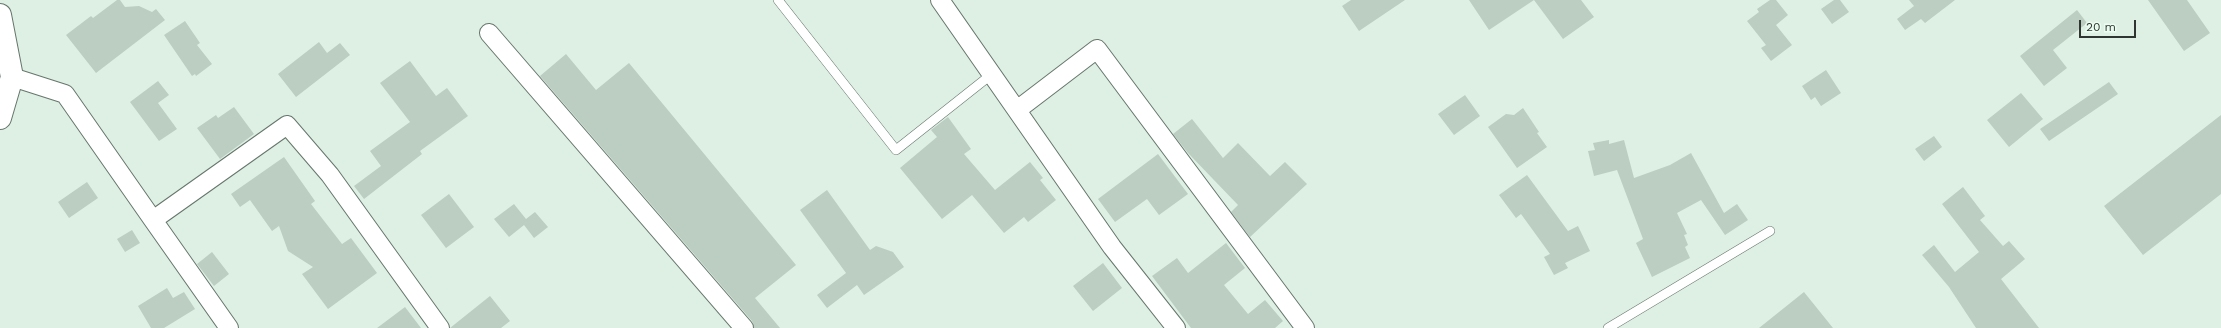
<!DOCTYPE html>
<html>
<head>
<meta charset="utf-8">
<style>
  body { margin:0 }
  #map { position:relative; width:2221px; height:328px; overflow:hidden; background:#deefe4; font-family:"Work Sans",sans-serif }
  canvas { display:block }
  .scale { position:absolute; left:2079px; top:20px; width:57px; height:18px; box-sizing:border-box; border:2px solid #2f3632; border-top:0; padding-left:5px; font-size:12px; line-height:14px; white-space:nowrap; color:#2f3632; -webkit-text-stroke:3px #ebfdf1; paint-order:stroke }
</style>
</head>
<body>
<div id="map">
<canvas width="2221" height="328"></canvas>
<div class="scale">20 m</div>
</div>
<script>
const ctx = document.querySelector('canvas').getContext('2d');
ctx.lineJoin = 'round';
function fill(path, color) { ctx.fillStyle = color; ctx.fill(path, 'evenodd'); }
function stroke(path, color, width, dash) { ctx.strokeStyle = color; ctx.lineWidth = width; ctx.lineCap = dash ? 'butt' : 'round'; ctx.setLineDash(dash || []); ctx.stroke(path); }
fill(new Path2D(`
  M 117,0 L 120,0 L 125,7 L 139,6 L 152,12 L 156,9 L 165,20 L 96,73 L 66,35 L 91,16 L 93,18 Z
  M 1351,0 L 1405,0 L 1359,31 L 1342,6 Z
  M 1469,0 L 1534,0 L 1489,30 Z
  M 1534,0 L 1581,0 L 1594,17 L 1563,39 Z
  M 1770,0 L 1776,0 L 1788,15 L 1776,25 L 1792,45 L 1771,61 L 1761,48 L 1766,45 L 1747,21 L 1759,12 L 1757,9 Z
  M 1834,0 L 1840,0 L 1849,12 L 1832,24 L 1821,9 Z
  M 1909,0 L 1955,0 L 1925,23 L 1921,19 L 1905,30 L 1897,19 L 1914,6 Z
  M 2148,0 L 2187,0 L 2210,33 L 2184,51 Z
  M 2077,10 L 2087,23 L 2053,50 L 2067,68 L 2044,86 L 2020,56 Z
  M 185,21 L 200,43 L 197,45 L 212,64 L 196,76 L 195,74 L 192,76 L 164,35 Z
  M 319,42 L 327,53 L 340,43 L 350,55 L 296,97 L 278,74 Z
  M 566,54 L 596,90 L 629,63 L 796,265 L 755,298 L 780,328 L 754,328 L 752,321 L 540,76 Z
  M 410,61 L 436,96 L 447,88 L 468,116 L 420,151 L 422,154 L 364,199 L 354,186 L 381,166 L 370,151 L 410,122 L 380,83 Z
  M 1826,70 L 1841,93 L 1821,106 L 1815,97 L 1811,100 L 1802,86 Z
  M 158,81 L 169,95 L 158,103 L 177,129 L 159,141 L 130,102 Z
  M 2109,82 L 2118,94 L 2049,141 L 2040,129 Z
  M 2021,93 L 2043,119 L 2009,147 L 1987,120 Z
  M 1465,95 L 1480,116 L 1454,135 L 1438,114 Z
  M 234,107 L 254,134 L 220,159 L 197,128 L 216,115 L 218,118 Z
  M 1523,108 L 1539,132 L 1537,133 L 1547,147 L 1517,168 L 1488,127 L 1506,114 L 1514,115 Z
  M 2221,115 L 2221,194 L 2143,255 L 2104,206 Z
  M 948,117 L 971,149 L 964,154 L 995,190 L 1030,162 L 1043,178 L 1040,180 L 1056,200 L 1028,222 L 1024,217 L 1004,233 L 972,195 L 942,219 L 900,168 L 937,137 L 931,130 Z
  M 1192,119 L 1223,158 L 1238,143 L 1270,176 L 1285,162 L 1307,184 L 1250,237 L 1231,212 L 1238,205 L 1188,153 L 1173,134 Z
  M 1934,136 L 1942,147 L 1924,161 L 1915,149 Z
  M 1609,140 L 1609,144 L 1624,140 L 1634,178 L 1670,165 L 1691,153 L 1724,213 L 1737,204 L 1748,220 L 1725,235 L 1701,200 L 1677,213 L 1687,234 L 1684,235 L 1688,245 L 1685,247 L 1690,258 L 1652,277 L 1636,243 L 1643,239 L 1617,170 L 1594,176 L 1588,151 L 1595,150 L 1593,143 Z
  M 1158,154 L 1188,194 L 1159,215 L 1147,199 L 1115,222 L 1098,199 Z
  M 284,157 L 315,201 L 311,204 L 342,244 L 351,238 L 377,273 L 328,309 L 302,274 L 313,267 L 288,251 L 279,226 L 272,231 L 250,200 L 240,207 L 231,194 Z
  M 1527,175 L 1568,231 L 1578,226 L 1590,251 L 1565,263 L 1568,268 L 1554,275 L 1544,257 L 1550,254 L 1521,214 L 1516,218 L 1499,195 Z
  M 87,182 L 98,198 L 69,218 L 58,202 Z
  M 1963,187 L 1985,216 L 1980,220 L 2003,246 L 2009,241 L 2025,259 L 2001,279 L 2039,328 L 1976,328 L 1949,287 L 1922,255 L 1934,245 L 1955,272 L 1979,252 L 1942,204 Z
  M 827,190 L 870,250 L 876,246 L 893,252 L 904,267 L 864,295 L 857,285 L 827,308 L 817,295 L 846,273 L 800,210 Z
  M 449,194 L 474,227 L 446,248 L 421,215 Z
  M 514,204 L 526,219 L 535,212 L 548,227 L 534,238 L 524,225 L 509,237 L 494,219 Z
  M 132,230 L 140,243 L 125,252 L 117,239 Z
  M 1226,243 L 1245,268 L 1224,285 L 1248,314 L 1265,300 L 1283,321 L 1275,328 L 1191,328 L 1152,276 L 1177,258 L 1188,273 Z
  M 212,252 L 229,274 L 214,286 L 197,264 Z
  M 1103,263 L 1122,288 L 1093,311 L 1073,286 Z
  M 167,288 L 173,298 L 184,292 L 195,309 L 164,328 L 151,328 L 138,306 Z
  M 1804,292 L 1833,328 L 1759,328 Z
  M 490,296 L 510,321 L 501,328 L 450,328 Z
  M 405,307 L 421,328 L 377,328 Z`), '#bccdc2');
const service = new Path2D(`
  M 778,0 L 896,150 L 992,74
  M 1608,328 L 1770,231`);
const minor = new Path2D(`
  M 940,0 L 1112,247 L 1176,328
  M 489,33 L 744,328
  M 12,77 L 65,94 L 153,220
  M 1017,110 L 1097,49 L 1305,328
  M 229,328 L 153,220 L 287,125 L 330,175 L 440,328`);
const tertiary = new Path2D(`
  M 0,15 L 12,77 L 0,118`);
stroke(service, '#66766c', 10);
stroke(minor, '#66766c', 20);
stroke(tertiary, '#66766c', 24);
stroke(service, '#fff', 9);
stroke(minor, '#fff', 18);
stroke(tertiary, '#fff', 22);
</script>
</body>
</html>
